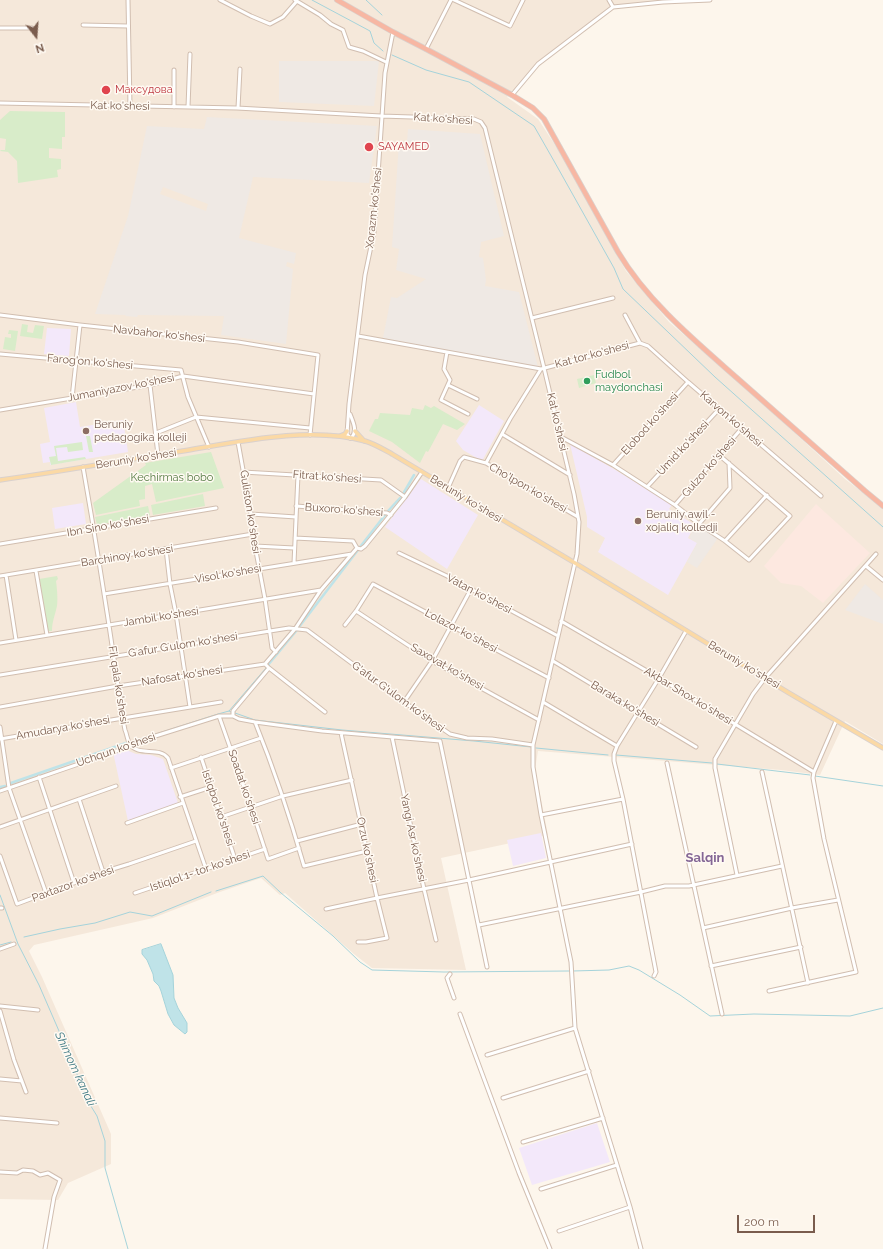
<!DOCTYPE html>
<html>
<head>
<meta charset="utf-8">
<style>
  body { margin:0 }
  #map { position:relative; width:883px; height:1249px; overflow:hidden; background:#fdf6ec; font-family:Raleway,sans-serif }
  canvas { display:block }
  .north { position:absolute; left:16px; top:16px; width:40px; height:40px; -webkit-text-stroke:3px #fffaf3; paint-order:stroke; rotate:163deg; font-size:11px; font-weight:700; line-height:16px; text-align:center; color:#7a5c4d }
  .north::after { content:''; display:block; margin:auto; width:14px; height:18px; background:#7a5c4d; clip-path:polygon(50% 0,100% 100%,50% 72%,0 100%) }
  .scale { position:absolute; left:737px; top:1215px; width:78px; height:18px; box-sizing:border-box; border:2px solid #7a5c4d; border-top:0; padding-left:5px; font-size:12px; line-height:14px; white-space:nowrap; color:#7a5c4d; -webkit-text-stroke:3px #fffaf3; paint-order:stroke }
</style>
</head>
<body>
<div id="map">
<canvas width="883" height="1249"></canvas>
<div class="north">N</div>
<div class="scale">200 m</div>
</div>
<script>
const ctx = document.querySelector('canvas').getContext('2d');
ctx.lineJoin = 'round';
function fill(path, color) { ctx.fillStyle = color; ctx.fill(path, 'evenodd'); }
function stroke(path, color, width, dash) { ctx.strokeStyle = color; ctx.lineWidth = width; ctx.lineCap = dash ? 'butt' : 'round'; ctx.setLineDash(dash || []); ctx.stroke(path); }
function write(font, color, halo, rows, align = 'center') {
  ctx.font = font + ' Raleway,sans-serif'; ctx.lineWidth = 3; ctx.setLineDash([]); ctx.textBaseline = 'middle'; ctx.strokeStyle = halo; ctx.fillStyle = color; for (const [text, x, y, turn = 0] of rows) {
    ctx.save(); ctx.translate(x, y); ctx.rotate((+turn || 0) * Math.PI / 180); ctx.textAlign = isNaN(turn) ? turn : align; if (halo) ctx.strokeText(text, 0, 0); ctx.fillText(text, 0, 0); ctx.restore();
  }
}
fill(new Path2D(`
  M 0,0 L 674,0 L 676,4 L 617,5 L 538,63 L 515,90 L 513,90 L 507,97 L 538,119 L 559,151 L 626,271 L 669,322 L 750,392 L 845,479 L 883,508 L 883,744 L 845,721 L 820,775 L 781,770 L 538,751 L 535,769 L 548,835 L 441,858 L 466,970 L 372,968 L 354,954 L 285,893 L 280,895 L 261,878 L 217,893 L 153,918 L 34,945 L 29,951 L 42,977 L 111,1134 L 111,1164 L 68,1183 L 58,1200 L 0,1199 Z`), '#f5e8da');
fill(new Path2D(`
  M 816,504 L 870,553 L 823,603 L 801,586 L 781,583 L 764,566 Z`), '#fde8e0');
fill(new Path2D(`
  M 279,61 L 379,61 L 374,106 L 279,102 Z
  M 207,117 L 377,126 L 369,183 L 253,177 L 239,238 L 296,253 L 294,264 L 287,262 L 286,266 L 293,269 L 286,344 L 221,335 L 224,316 L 138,315 L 137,317 L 126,316 L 125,315 L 95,314 L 128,216 L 147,126 L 204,129 ZM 163,187 L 208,204 L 206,211 L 160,194 Z
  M 408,129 L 480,134 L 504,236 L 481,242 L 479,257 L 483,258 L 486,280 L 485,286 L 519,292 L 538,367 L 383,338 L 391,297 L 397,298 L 426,279 L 396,270 L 399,249 L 392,247 L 399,142 L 407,142 Z
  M 696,525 L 718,538 L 697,568 L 687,562 L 697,543 L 689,538 Z
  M 865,584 L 883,600 L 883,624 L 845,610 Z`), '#efe9e4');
fill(new Path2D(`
  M 47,328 L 71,329 L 69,356 L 44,354 Z
  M 76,402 L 80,427 L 123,420 L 128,452 L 50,465 L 50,462 L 43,463 L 40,444 L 50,442 L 44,408 Z
  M 479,405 L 504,421 L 482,461 L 463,450 L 456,441 Z
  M 570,444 L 614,469 L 672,505 L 669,509 L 695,525 L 688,538 L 697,543 L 668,595 L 598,552 L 605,538 L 587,527 L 587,517 Z
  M 421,479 L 478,515 L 447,569 L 385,527 Z
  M 83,503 L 86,524 L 55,529 L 52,508 Z
  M 124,749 L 136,754 L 151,755 L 163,759 L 178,803 L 128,821 L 113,752 Z
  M 541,833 L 546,858 L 513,866 L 507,840 Z
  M 597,1123 L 610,1162 L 532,1185 L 519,1148 Z`), '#f3e8fa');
fill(new Path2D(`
  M 10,111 L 65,112 L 65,137 L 62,137 L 62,149 L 49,148 L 49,158 L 61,159 L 61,169 L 57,170 L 58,177 L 18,183 L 17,161 L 8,152 L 0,151 L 1,150 L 5,150 L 6,139 L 0,138 L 0,120 Z
  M 22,324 L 28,325 L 27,332 L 33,333 L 35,325 L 44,326 L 42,339 L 20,336 Z
  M 9,330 L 18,331 L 15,351 L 3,349 L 5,337 L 11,338 L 11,334 L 8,334 Z
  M 594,375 L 596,383 L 579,388 L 577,379 Z
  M 425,405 L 431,408 L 434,406 L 465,424 L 457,430 L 443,424 L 428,452 L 426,451 L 420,463 L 392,442 L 369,431 L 375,419 L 378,419 L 380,413 L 410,415 L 412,408 L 423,410 Z
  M 86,436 L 90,436 L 93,452 L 89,452 Z
  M 82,442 L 83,450 L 68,452 L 67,447 L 56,448 L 58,461 L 85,457 L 86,459 L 51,465 L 49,457 L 56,456 L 54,446 Z
  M 211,452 L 224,488 L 156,502 L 152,484 L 145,486 L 145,499 L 139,500 L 140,506 L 96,515 L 93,503 L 146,465 L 145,463 Z
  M 203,494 L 205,506 L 153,515 L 151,505 Z
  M 148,506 L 150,515 L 97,525 L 95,517 Z
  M 57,576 L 58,579 L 56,581 C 57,588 58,599 57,606 C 55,615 52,622 52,631 L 48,631 L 39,579 Z`), '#d8ecc9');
const water = new Path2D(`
  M 161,944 L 173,975 L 174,998 L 178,1008 L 187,1023 L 187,1032 L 185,1034 L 174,1025 L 168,1014 L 161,991 L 159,986 L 154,981 L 153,974 L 147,960 L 142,954 L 142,950 Z`);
fill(water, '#bfe3e8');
stroke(water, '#a5d3da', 1);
stroke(new Path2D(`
  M 312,0 L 370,31 L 374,43 L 383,51
  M 366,0 L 382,15
  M 392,55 L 426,70 L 469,82 L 534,126 L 554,161 L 614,268 L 623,289 L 715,377 L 883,527
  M 229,711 L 266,668
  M 235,713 L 255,720 L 342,730 L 474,741 L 531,747
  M 131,742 L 218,714 L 229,711 L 231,712
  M 536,748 L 608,755
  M 616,755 L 712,763
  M 717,764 L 810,775
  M 815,776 L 883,786
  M 216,891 L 263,876 L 281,893 L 333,936 L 360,962 L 372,970 L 444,972 L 569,971
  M 0,895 L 18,944 L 39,985 L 59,1031 L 89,1103 L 97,1116 L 105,1141 L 105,1168 L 128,1249
  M 24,937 L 60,929 L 95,923 L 130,912 L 152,916 L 211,892
  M 0,945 L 11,942
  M 573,971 L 609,970 L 629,966 L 639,970 L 680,995 L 710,1016 L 754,1014 L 850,1016 L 883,1008`), '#a5d3da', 1);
stroke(new Path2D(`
  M 403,494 L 414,475
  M 388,511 L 400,498
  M 360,547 L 385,515
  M 299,627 L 358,550
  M 268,665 L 297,630
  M 8,784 L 126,743
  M 0,787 L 5,786`), '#bfe3e8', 2.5);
const minor = new Path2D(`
  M 128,0 L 130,106
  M 220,0 L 251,16 L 270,24 L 283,17 L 297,1
  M 295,0 L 320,15 L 331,24 L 343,30 L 349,47 L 363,51 L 386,62
  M 454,0 L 510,26 L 523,0
  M 609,0 L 613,7
  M 83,25 L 128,26
  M 0,28 L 32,28
  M 426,49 L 451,0
  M 174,70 L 174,107
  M 512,95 L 538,64 L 613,7 L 663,2 L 710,0
  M 0,103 L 237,108 L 381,116 L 474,119 L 481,122 L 485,128 L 544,368 L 574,494 L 579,522 L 577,554 L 533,745 L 533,767 L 541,815 L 571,962 L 575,1028 L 630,1207 L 641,1249
  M 188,107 L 190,54
  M 238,108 L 240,69
  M 0,315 L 80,325 L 238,342 L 318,355 L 310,435
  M 625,315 L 640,343
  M 532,318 L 613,298
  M 358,336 L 541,369 L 640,343
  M 640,343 L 648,346 L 688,382 L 821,496
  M 447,352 L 444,369 L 450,380 L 441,400 L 468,414
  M 0,354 L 181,370 L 188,397 L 209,447
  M 150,385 L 158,455
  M 448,385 L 477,399
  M 72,398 L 80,325
  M 0,410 L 150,385 L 183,376 L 314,394
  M 350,414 C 353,422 358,431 351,438
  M 156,433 L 196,417 L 310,428
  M 502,434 L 570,475
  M 561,437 L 613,465 L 675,505 L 699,524 L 725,541 L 749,560 L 790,516 L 719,455
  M 350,438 L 347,434 L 349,404 L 365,275 L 374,232 L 385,73 L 393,32
  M 238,442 L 251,514 L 255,546 L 265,599 L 272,648 L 276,652
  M 486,463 L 510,419 L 541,369
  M 613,465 L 688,382
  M 83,467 C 95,535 106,604 116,672 C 119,691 121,711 125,730 C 127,734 127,740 130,744 C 138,757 159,746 168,758 L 206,869
  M 243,472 L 381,480 L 405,497
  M 647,487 L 720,408
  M 448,488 L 460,461 L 464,457 L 486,463 L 578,517
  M 675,505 L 742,428
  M 296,506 L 387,513 L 391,515
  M 251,514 L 296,517
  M 699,524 L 730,488 L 729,463
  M 295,538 L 353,541 L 357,548
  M 725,541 L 767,495
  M 0,544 L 216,508
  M 255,546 L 294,548
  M 166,549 L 170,584 L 176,614 L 190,707
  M 399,553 L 447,576 L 558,636
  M 294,563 L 298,475
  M 866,566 L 883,580
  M 36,571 L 47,635
  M 6,575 L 16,640
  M 0,576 L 253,534
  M 104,594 L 352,554
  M 356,611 L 432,661 L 539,720
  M 561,621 L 659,678 L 814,772
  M 345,625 L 356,611 L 373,584 L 549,678
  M 0,643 L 321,590
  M 553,661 L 696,747
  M 265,664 L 295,629 L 321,590 L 357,548 L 361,549 L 365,546 L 405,497 L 422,472
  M 265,664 L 269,668 L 325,712
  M 0,675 L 270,631 L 289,628 L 307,630 L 404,702 L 450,734 L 467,738 L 492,739 L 533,745
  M 404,702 L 432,661 L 471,589
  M 543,702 L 617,746
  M 0,707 L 118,686 L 265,664
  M 219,716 L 251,807 L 268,859 L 299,848
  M 233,716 L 233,711 L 269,668
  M 255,722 C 274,769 290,817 304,866 L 367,851
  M 0,727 L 9,788 L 46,893
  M 341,733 L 377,898 L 387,938 L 366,942 L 358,942
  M 392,737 L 424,889 L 436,940
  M 0,739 L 123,718 L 221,702
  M 201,757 L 235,859
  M 667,763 L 722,1014
  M 171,768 L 261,738
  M 762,772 L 808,983
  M 39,777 L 74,883
  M 0,791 L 131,746 L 149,738 L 219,716 L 233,716 L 239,719 L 255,722 L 322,731 L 440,741 L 487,967
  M 180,797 L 211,787
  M 79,799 L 103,872
  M 541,815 L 623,799
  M 221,817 L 283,796 L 352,780
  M 127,823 L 183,803
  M 0,827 L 116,786
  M 297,841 L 362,824
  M 0,856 L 17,904 L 103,872 L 129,864 L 196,841
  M 737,875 L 715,768 L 715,759 L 753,694 L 765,678 L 876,554
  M 135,893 L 265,849
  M 0,908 L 2,908
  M 326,909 L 377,898 L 469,880 L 632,844
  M 479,925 L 641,892 L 665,886 L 689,886 L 782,866
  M 703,928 L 792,908 L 838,900
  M 0,949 L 14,944
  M 711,966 L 801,947
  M 450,974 L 447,978 L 454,998
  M 654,976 L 656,972 L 623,799 L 614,761 L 614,754 L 617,746 L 659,678 L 686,631
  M 769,991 L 856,972 L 824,839 L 813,778 L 814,772 L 836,721
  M 0,1006 L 38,1010
  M 0,1011 L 14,1060 L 26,1092
  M 460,1014 L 519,1173 L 550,1249
  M 487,1055 L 575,1028
  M 0,1079 L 22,1081
  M 503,1098 L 589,1071
  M 0,1118 L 57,1123
  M 523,1142 L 603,1118
  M 0,1172 L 17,1173 L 23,1170 L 33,1171 L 40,1175 L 48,1173 L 60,1180 L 54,1197 L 45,1249
  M 541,1189 L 617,1165
  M 559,1231 L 630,1207`);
const major = new Path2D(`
  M 355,431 L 364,441
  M 340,436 L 345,434 L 347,431
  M 0,480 C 59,472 117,461 176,452 C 233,443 308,425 365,441 C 375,444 383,449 392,454 L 575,563 L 789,693 L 883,748`);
const highway = new Path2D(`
  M 337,0 L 393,32 L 426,49 L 512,95 L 533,108 L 544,119 L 618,252 C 647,301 695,341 737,378 C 780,416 823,454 865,491 L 883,506`);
stroke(minor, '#d1beb0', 5);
stroke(major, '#dad1cd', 5.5);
stroke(highway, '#dad1cd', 6);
stroke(minor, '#fff', 3);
stroke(major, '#fbd9a5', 3.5);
stroke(highway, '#f7b7a3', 4.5);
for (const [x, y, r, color] of [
  [106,90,5,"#e0444e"],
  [369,147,5,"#e0444e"],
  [587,381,4,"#2e9e5b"],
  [86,431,4,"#8d6e63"],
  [638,521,4,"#8d6e63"]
]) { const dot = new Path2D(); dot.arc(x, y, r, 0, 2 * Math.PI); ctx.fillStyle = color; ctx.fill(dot); stroke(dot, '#fffaf3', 1.5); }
write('11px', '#be3a42', '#fffaf3', [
  ["Максудова",115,90],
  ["SAYAMED",378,147]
], 'left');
write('11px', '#7a5c4d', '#fffaf3', [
  ["Kat ko'shesi",120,106,1],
  ["Kat ko'shesi",443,119,4],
  ["Xorazm ko'shesi",374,208,-84],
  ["Navbahor ko'shesi",159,334,6],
  ["Kat tor ko'shesi",592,355,-15],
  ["Farog'on ko'shesi",90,362,5],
  ["Jumaniyazov ko'shesi",121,388,-11],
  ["Karvon ko'shesi",731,419,41],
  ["Kat ko'shesi",557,422,77],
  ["Elobod ko'shesi",650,424,-48],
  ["Umid ko'shesi",683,448,-47],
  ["Beruniy ko'shesi",136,459,-9],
  ["Gulzor ko'shesi",709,467,-49],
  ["Fitrat ko'shesi",327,477,4],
  ["Cho'lpon ko'shesi",528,488,30],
  ["Beruniy ko'shesi",466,499,31],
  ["Buxoro ko'shesi",344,510,4],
  ["Guliston ko'shesi",250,512,81],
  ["Ibn Sino ko'shesi",108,526,-10],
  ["Barchinoy ko'shesi",127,556,-9],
  ["Visol ko'shesi",228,574,-10],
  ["Vatan ko'shesi",479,594,28],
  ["Jambil ko'shesi",161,617,-9],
  ["Lolazor ko'shesi",461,631,28],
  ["Gʻafur Gʻulom ko'shesi",183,645,-9],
  ["Beruniy ko'shesi",744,665,31],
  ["Saxovat ko'shesi",447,667,30],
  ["Nafosat ko'shesi",182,676,-9],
  ["Fil qala ko'shesi",118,685,81],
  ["Akbar Shox ko'shesi",688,696,31],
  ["G'afur G'ulom ko'shesi",398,697,36],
  ["Baraka ko'shesi",625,704,31],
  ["Amudarya ko'shesi",63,728,-10],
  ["Uchqun ko'shesi",116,750,-19],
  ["Soadat ko'shesi",244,787,71],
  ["Istiqbol ko'shesi",218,808,71],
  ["Yangi Asr ko'shesi",413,838,78],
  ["Orzu ko'shesi",367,850,78],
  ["Istiqlol 1- tor ko'shesi",200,871,-19],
  ["Paxtazor ko'shesi",73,884,-20]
]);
write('11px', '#27864d', '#fffaf3', [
  ["Fudbol",595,375],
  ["maydonchasi",595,388]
], 'left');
write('11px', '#785e54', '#fffaf3', [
  ["Beruniy",94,425],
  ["pedagogika kolleji",94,438],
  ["Beruniy awil -",646,515],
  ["xojaliq kolledji",646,528]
], 'left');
write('11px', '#537a41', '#fffaf3', [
  ["Kechirmas bobo",172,478]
]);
write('italic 12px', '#437c86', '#fffaf3', [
  ["Shimom kanali",75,1069,65]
]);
write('bold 13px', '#846695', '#fffaf3', [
  ["Salqin",705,858]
]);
</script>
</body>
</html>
